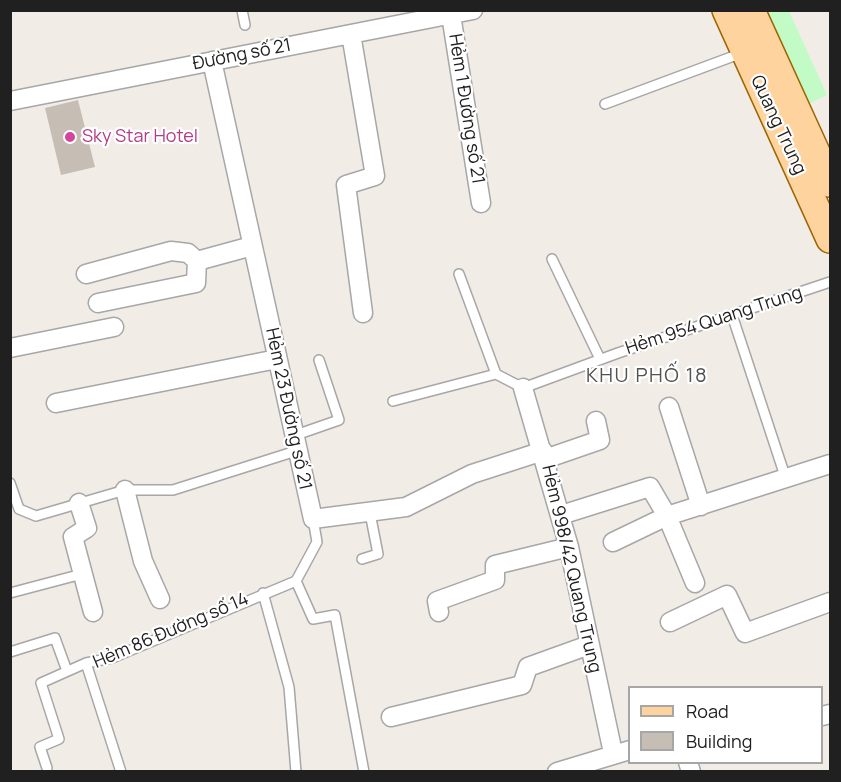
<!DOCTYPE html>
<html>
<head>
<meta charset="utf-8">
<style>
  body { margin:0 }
  #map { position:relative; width:841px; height:782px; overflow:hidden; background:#f1ede6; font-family:Manrope,sans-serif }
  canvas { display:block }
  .frame { position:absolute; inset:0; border:12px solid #202020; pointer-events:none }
  .legend { position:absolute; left:628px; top:686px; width:195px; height:78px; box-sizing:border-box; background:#fff; border:2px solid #a6a6a6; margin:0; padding:8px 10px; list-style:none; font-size:18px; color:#202020 }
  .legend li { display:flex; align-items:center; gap:12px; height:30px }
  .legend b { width:30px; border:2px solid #a6a6a6 }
</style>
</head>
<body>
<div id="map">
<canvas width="841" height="782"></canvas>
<div class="frame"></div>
<ul class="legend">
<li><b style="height:8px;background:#fed39e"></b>Road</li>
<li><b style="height:16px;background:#c6bdb5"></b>Building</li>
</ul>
</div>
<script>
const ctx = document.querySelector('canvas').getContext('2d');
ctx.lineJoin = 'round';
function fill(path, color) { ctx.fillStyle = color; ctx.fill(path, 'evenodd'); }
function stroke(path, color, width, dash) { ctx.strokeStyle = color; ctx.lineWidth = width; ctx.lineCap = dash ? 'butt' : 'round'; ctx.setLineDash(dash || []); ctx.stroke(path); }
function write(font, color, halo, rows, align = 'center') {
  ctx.font = font + ' Manrope,sans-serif'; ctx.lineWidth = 4.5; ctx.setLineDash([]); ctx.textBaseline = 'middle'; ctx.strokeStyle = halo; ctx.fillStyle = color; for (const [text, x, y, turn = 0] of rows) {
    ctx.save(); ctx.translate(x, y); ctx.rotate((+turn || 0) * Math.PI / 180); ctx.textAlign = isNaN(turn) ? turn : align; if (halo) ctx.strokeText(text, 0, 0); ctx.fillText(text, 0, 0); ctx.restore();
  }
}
fill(new Path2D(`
  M 763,11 L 789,11 L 827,95 L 806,105 Z`), '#c3fbc7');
fill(new Path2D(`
  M 78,100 L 95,167 L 61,175 L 45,108 Z`), '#c6bdb5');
const service = new Path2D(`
  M 242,10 L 245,25
  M 605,104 L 742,53
  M 552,259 L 600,359
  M 459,274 L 496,374
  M 732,315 L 786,479
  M 393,401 L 496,374 L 523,388 L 618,353 L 830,282
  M 293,436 L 339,420 L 319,360
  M 10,483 L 19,509 L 36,516 L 125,490 L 173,490 L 296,451
  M 362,559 L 378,554 L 370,513
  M 296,581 L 313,619 L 335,615 L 364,772
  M 10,593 L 82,574
  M 263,593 L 289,687 L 296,772
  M 10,652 L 55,638 L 67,671
  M 47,768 L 40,747 L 59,739 L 41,683 L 86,663
  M 121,772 L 86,663 L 112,658 L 296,581 L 317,542 L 313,519`);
const minor = new Path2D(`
  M 451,15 L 481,203
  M 351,34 L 375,176 L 346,185 L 363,313
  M 212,61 L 313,519 L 406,507 L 472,474 L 543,451
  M 10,101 L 473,10
  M 86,274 L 171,251 L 188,253 L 197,261 L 252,246
  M 98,303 L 196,283 L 197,261
  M 10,348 L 114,327
  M 523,388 L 569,547 L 613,753
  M 56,403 L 277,359
  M 669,407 L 701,506
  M 545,459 L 600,440 L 596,421
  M 125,490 L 143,561 L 160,599
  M 79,503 L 87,528 L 73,537 L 93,612
  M 561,515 L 650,487 L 667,516 L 695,583
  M 613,542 L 667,516 L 830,464
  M 439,612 L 437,601 L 495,580 L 495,565 L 569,547
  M 670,622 L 727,595 L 745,633 L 830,602
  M 822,716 L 830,714
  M 391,717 L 522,685 L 528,667 L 589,645
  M 688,762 L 691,772
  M 557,772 L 630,750`);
const primary = new Path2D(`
  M 726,10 L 830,239
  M 751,10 L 830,183`);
stroke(service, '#a7a7a7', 12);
stroke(minor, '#a7a7a7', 21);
stroke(primary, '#9c6600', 30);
stroke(service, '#fff', 9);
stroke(minor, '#fff', 18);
stroke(primary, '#fed39e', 27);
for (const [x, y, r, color] of [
  [70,137,6,"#d1479c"]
]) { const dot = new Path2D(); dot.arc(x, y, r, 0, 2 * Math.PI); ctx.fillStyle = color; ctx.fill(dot); stroke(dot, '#fff', 2); }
write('18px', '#202020', '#fff', [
  ["Đường số 21",242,55,-11],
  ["Hẻm 1 Đường số 21",466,109,81],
  ["Quang Trung",778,125,65],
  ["Hẻm 954 Quang Trung",714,321,-18],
  ["Hẻm 23 Đường số 21",288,409,78],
  ["Hẻm 998/42 Quang Trung",571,569,77],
  ["Hẻm 86 Đường số 14",171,631,-23]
]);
write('18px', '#b23c85', '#fff', [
  ["Sky Star Hotel",82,137]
], 'left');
ctx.letterSpacing = '1.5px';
write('20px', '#535353', '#fff', [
  ["KHU PHỐ 18",647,376]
]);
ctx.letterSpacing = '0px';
</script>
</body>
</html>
